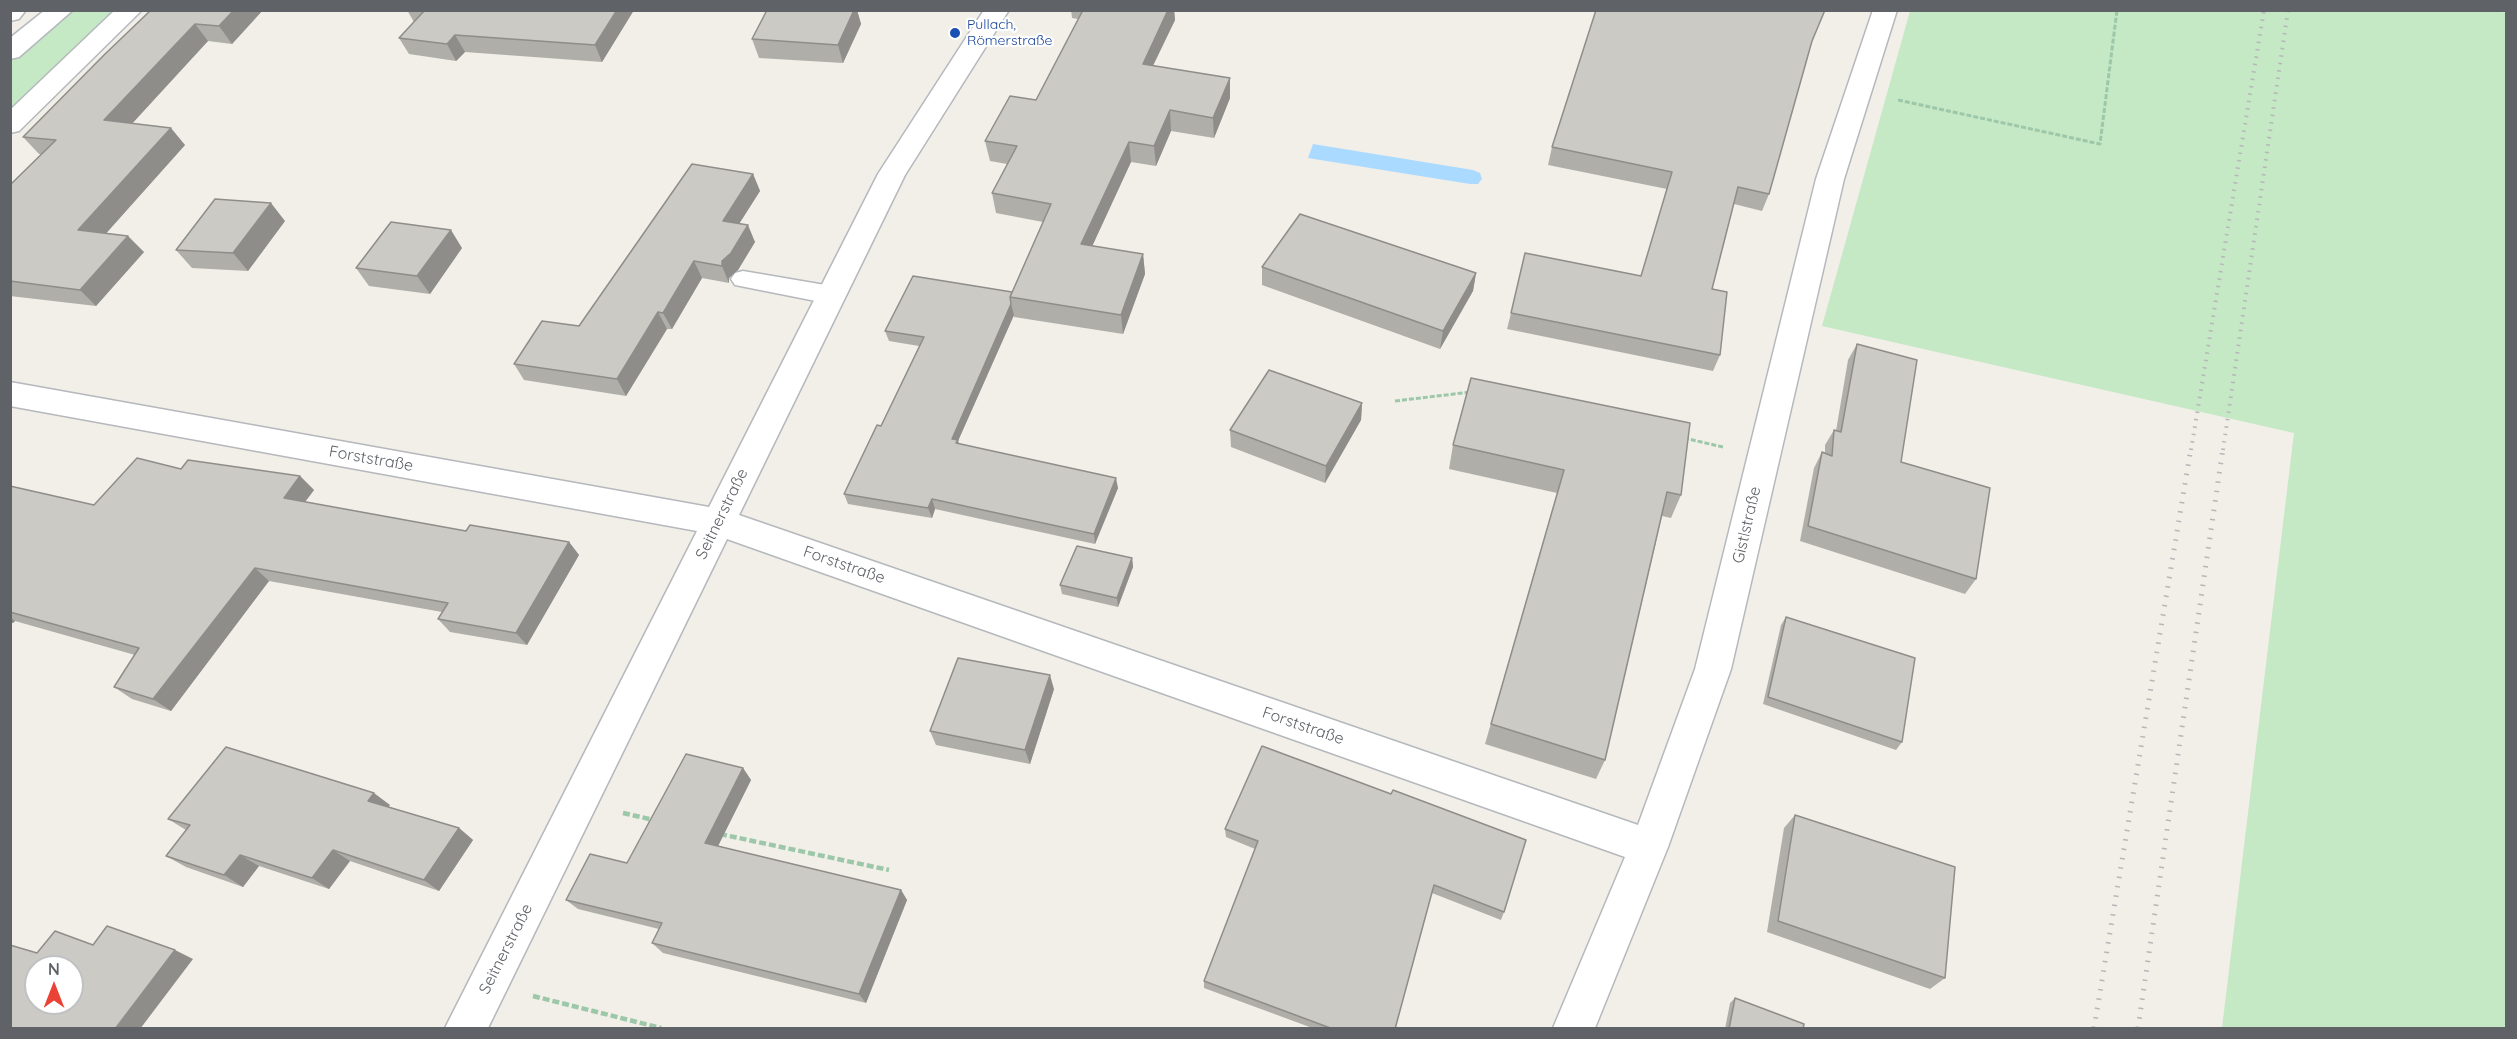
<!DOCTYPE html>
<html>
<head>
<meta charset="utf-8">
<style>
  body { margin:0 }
  #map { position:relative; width:2517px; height:1039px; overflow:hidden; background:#f1efe8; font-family:Quicksand,sans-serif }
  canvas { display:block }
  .frame { position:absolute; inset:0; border:12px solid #5f6368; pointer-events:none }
  .north { position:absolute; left:24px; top:955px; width:60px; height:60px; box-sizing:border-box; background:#fff; border:2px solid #bfc1c3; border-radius:50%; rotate:0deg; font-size:16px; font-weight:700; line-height:24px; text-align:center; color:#5f6368 }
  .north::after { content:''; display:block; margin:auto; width:21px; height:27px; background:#ea4335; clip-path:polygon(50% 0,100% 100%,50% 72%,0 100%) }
</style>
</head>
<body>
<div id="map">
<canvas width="2517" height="1039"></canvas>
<div class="frame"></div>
<div class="north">N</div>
</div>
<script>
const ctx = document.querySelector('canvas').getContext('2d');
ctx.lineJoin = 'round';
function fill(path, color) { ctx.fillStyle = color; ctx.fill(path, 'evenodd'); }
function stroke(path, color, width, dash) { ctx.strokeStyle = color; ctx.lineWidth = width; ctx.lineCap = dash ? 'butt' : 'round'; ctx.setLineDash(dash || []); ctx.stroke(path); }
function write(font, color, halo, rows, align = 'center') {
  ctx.font = font + ' Quicksand,sans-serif'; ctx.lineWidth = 4.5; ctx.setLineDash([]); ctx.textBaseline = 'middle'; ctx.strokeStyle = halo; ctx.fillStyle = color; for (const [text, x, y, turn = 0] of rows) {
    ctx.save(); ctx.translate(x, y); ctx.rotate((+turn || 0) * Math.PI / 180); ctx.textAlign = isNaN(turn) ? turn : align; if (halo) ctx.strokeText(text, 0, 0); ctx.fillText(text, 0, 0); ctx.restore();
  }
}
fill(new Path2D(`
  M 61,11 L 121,11 L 11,117 L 10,51 Z
  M 2497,11 L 2506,13 L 2506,1028 L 2222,1028 L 2294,433 L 1822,326 L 1910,11 Z`), '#c5e8c5');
fill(new Path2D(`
  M 1313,144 L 1473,170 L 1480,173 L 1482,179 L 1478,184 L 1470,184 L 1308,158 Z`), '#aadaff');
const lane = new Path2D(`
  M 743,271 L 831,286 L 839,289 L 843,295 L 839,301 L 831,304 L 735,285 L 731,279 L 735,273 Z`);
const street = new Path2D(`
  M 10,10 L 26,10 L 19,19 L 10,21 Z
  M 45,10 L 73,10 L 19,57 L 10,59 L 10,38 Z
  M 115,10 L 142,10 L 19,131 L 10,133 L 10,110 Z
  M 984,10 L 1009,10 L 905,175 L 739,515 L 1638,825 L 1695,669 L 1816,179 L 1873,10 L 1897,10 L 1844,179 L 1731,669 L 1668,847 L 1595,1028 L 1553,1028 L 1625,857 L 727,539 L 488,1028 L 445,1028 L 697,531 L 10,406 L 10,382 L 709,507 L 878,174 Z`);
stroke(lane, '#b5b8bc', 3);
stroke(street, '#b5b8bc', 3);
stroke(new Path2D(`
  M 1898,100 L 2100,144 L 2117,10
  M 1395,401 L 1471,392
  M 1684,438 L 1723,447`), '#9cc7a9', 3, [5, 2]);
stroke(new Path2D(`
  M 623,813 L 654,820
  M 720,834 L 889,870
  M 533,996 L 661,1028`), '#9cc7a9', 4.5, [7, 3]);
fill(lane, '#fff');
fill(street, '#fff');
stroke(new Path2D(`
  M 2191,450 L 2264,10
  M 2223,450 L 2288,10`), '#b6b7b8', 4, [1.5, 6]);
stroke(new Path2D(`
  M 2094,1028 L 2191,448
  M 2138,1028 L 2223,448`), '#b6b7b8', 5, [1.5, 8]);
fill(new Path2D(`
  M 151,10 L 263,10 L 232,44 L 208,41 L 132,123 L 185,145 L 106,233 L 144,252 L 96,306 L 10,296 L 10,185 L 41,154 L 39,154 L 23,137 Z
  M 407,10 L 634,10 L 602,62 L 465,52 L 456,61 L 409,54 L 399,38 L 414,22 Z
  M 767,10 L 857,10 L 861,24 L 843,63 L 759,58 L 752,39 Z
  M 1071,10 L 1174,10 L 1175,20 L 1153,66 L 1230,98 L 1214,138 L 1171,131 L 1156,166 L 1131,162 L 1092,246 L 1143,254 L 1145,274 L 1123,334 L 1014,317 L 1014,315 L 958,441 L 959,444 L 1118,488 L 1095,544 L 935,509 L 932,518 L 848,504 L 844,494 L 881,426 L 919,346 L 889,341 L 885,331 L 1012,292 L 1043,222 L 996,213 L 992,193 L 1007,164 L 990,161 L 985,141 L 1036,100 L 1078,19 L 1072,18 Z
  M 1811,45 L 1769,194 L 1762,211 L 1734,204 L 1712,289 L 1720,355 L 1713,371 L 1507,329 L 1511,313 L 1641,276 L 1667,189 L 1548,165 L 1552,147 Z
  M 753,174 L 760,191 L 739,224 L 755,242 L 738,270 L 729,278 L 729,283 L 702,278 L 672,329 L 667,329 L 626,396 L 524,380 L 514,364 L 579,326 Z
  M 285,221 L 248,271 L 192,268 L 176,250 Z
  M 462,248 L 430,294 L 369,286 L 356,268 Z
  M 1262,267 L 1476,273 L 1473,291 L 1440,349 L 1262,285 Z
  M 1857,344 L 1901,462 L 1976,579 L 1965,594 L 1800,541 L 1814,468 L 1822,452 L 1825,453 L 1825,445 L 1834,430 L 1836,431 L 1848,360 Z
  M 1362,403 L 1361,420 L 1325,483 L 1231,447 L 1230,430 Z
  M 1453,445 L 1681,495 L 1671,518 L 1662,516 L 1605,760 L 1596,779 L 1485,744 L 1557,493 L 1449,469 Z
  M 181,469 L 300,476 L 314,490 L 305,502 L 466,531 L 569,542 L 579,555 L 527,645 L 450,632 L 438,619 L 442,612 L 269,581 L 171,711 L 132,699 L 114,687 L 135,655 L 15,621 L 13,623 L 10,623 L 10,486 L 94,505 Z
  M 1132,558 L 1133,567 L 1118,607 L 1062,594 L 1060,585 Z
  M 1786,617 L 1902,742 L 1896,750 L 1763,704 L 1781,625 Z
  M 1054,689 L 1030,764 L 936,745 L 930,731 Z
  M 743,768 L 751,780 L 718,846 L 901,890 L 907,900 L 866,1003 L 663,953 L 652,943 L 659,929 L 578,909 L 566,900 L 627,863 Z
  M 1391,794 L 1504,912 L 1501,920 L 1432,893 L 1395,1029 L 1315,1029 L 1204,988 L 1204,981 L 1255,849 L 1226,837 L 1225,829 Z
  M 390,805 L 388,807 L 459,828 L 473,840 L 439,891 L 350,861 L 329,889 L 259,866 L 243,887 L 186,867 L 166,856 L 186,830 L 168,819 Z
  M 1795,815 L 1945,978 L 1930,989 L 1767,932 L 1784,828 Z
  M 1735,998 L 1803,1029 L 1725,1029 L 1730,1003 Z`), '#afaea9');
fill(new Path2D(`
  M 234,10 L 263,10 L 232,44 L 219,26 Z
  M 617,10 L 634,10 L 602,62 L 595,45 Z
  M 847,10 L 857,10 L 861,24 L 843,63 L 838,45 Z
  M 1168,10 L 1174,10 L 1175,20 L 1144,84 L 1143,64 Z
  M 195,24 L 208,41 L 119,138 L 104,120 Z
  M 455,35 L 465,52 L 456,61 L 447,44 Z
  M 1230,78 L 1230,98 L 1214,138 L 1213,118 Z
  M 1170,110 L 1171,131 L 1156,166 L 1154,146 Z
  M 171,128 L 185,145 L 94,247 L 78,230 Z
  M 1129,142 L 1131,162 L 1084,264 L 1081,244 Z
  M 753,174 L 760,191 L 730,238 L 723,221 Z
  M 271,203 L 285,221 L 248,271 L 233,253 Z
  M 748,225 L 755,242 L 738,270 L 729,278 L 729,283 L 722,266 L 722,261 Z
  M 451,230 L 462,248 L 430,294 L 417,276 Z
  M 128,236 L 144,252 L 96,306 L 80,290 Z
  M 1143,254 L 1145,274 L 1123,334 L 1121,315 Z
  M 694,261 L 702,278 L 672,329 L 663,313 Z
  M 1476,273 L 1473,291 L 1440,349 L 1443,331 Z
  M 1011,304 L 1014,315 L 958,441 L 961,450 L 952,439 Z
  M 658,312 L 667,329 L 626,396 L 617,379 Z
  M 1362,403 L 1361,420 L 1325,483 L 1326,466 Z
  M 300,476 L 314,490 L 298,511 L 284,498 Z
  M 1116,478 L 1118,488 L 1095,544 L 1094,534 Z
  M 932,499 L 935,509 L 932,518 L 928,508 Z
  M 569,542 L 579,555 L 527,645 L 516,633 Z
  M 1132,558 L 1133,567 L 1118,607 L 1117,598 Z
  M 255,568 L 269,581 L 171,711 L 153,699 Z
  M 10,617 L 15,621 L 13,623 L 10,622 Z
  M 1050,675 L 1054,689 L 1030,764 L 1025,750 Z
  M 743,768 L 751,780 L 714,854 L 705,843 Z
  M 374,793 L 390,805 L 384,813 L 368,801 Z
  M 459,828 L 473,840 L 439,891 L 424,880 Z
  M 333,850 L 350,861 L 329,889 L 312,878 Z
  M 240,855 L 259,866 L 243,887 L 224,875 Z
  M 901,890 L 907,900 L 866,1003 L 859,994 Z
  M 175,950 L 193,959 L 140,1029 L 115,1029 Z`), '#8f8d8a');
const building = new Path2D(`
  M 151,10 L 234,10 L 219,26 L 195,24 L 104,120 L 171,128 L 78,230 L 128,236 L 80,290 L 10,281 L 10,185 L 56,140 L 23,137 L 105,54 Z
  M 425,10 L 617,10 L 595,45 L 455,35 L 447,44 L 399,38 Z
  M 767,10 L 854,10 L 838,45 L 752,39 Z
  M 1083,10 L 1168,10 L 1143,64 L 1230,78 L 1213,118 L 1170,110 L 1154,146 L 1129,142 L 1081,244 L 1143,254 L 1121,315 L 1010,297 L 1051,204 L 992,193 L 1017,146 L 985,141 L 1010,96 L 1036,100 Z
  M 1596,10 L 1825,10 L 1812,41 L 1769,194 L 1738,187 L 1712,289 L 1727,292 L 1720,355 L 1511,313 L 1525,253 L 1641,276 L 1672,172 L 1552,147 Z
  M 692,164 L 753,174 L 723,221 L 748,225 L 731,253 L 722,261 L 722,266 L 694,261 L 663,313 L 658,312 L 617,379 L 514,364 L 542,321 L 579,326 Z
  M 215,199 L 271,203 L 233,253 L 176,250 Z
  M 1300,214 L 1476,273 L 1443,331 L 1262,267 Z
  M 391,222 L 451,230 L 417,276 L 356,268 Z
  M 913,276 L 1012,292 L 1010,297 L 1011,304 L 952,439 L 958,440 L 956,443 L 1116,478 L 1094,534 L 932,499 L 928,508 L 844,494 L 877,425 L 881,426 L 924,337 L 885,331 Z
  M 1857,344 L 1917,360 L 1901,462 L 1990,488 L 1976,579 L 1808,526 L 1822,452 L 1832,456 L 1834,430 L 1841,432 Z
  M 1269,370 L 1362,403 L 1326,466 L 1230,430 Z
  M 1471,378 L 1690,423 L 1681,495 L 1667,492 L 1605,760 L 1491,724 L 1564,470 L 1453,445 Z
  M 137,458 L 181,469 L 188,460 L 300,476 L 284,498 L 466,531 L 470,525 L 569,542 L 516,633 L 438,619 L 448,603 L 255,568 L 153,699 L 114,687 L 139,648 L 10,612 L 10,486 L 94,505 Z
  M 1077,546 L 1132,558 L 1117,598 L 1060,585 Z
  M 1786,617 L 1915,658 L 1902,742 L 1768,697 Z
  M 958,658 L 1050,675 L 1025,750 L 930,731 Z
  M 1262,746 L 1391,794 L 1393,790 L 1526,840 L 1504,912 L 1434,885 L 1395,1029 L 1333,1029 L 1204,981 L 1258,841 L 1225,829 Z
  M 226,747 L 374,793 L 368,801 L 459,828 L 424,880 L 333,850 L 312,878 L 240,855 L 224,875 L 166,856 L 190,825 L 168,819 Z
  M 686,754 L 743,768 L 705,843 L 901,890 L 859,994 L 652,943 L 662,923 L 566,900 L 590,854 L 627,863 Z
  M 1795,815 L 1955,867 L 1945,978 L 1778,921 Z
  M 107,926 L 175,950 L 115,1029 L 10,1029 L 10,945 L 37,953 L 55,931 L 93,945 ZM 36,967 L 72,967 L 72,1003 L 36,1003 Z
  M 1735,998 L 1804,1024 L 1803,1029 L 1729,1029 Z`);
fill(building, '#cccac5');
stroke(building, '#8f8d8a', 1.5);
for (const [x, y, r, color] of [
  [955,33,6,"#1a4fb4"]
]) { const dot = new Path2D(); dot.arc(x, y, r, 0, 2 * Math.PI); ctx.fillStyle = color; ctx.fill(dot); stroke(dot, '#fff', 2); }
write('14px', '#164399', '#fff', [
  ["Pullach,",967,25],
  ["Römerstraße",967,41]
], 'left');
write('16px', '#5f6368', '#fff', [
  ["Forststraße",371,459,10],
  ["Seitnerstraße",722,514,-64],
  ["Gistlstraße",1747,525,-77],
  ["Forststraße",844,565,19],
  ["Forststraße",1303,726,19],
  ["Seitnerstraße",506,949,-63]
]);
</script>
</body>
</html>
